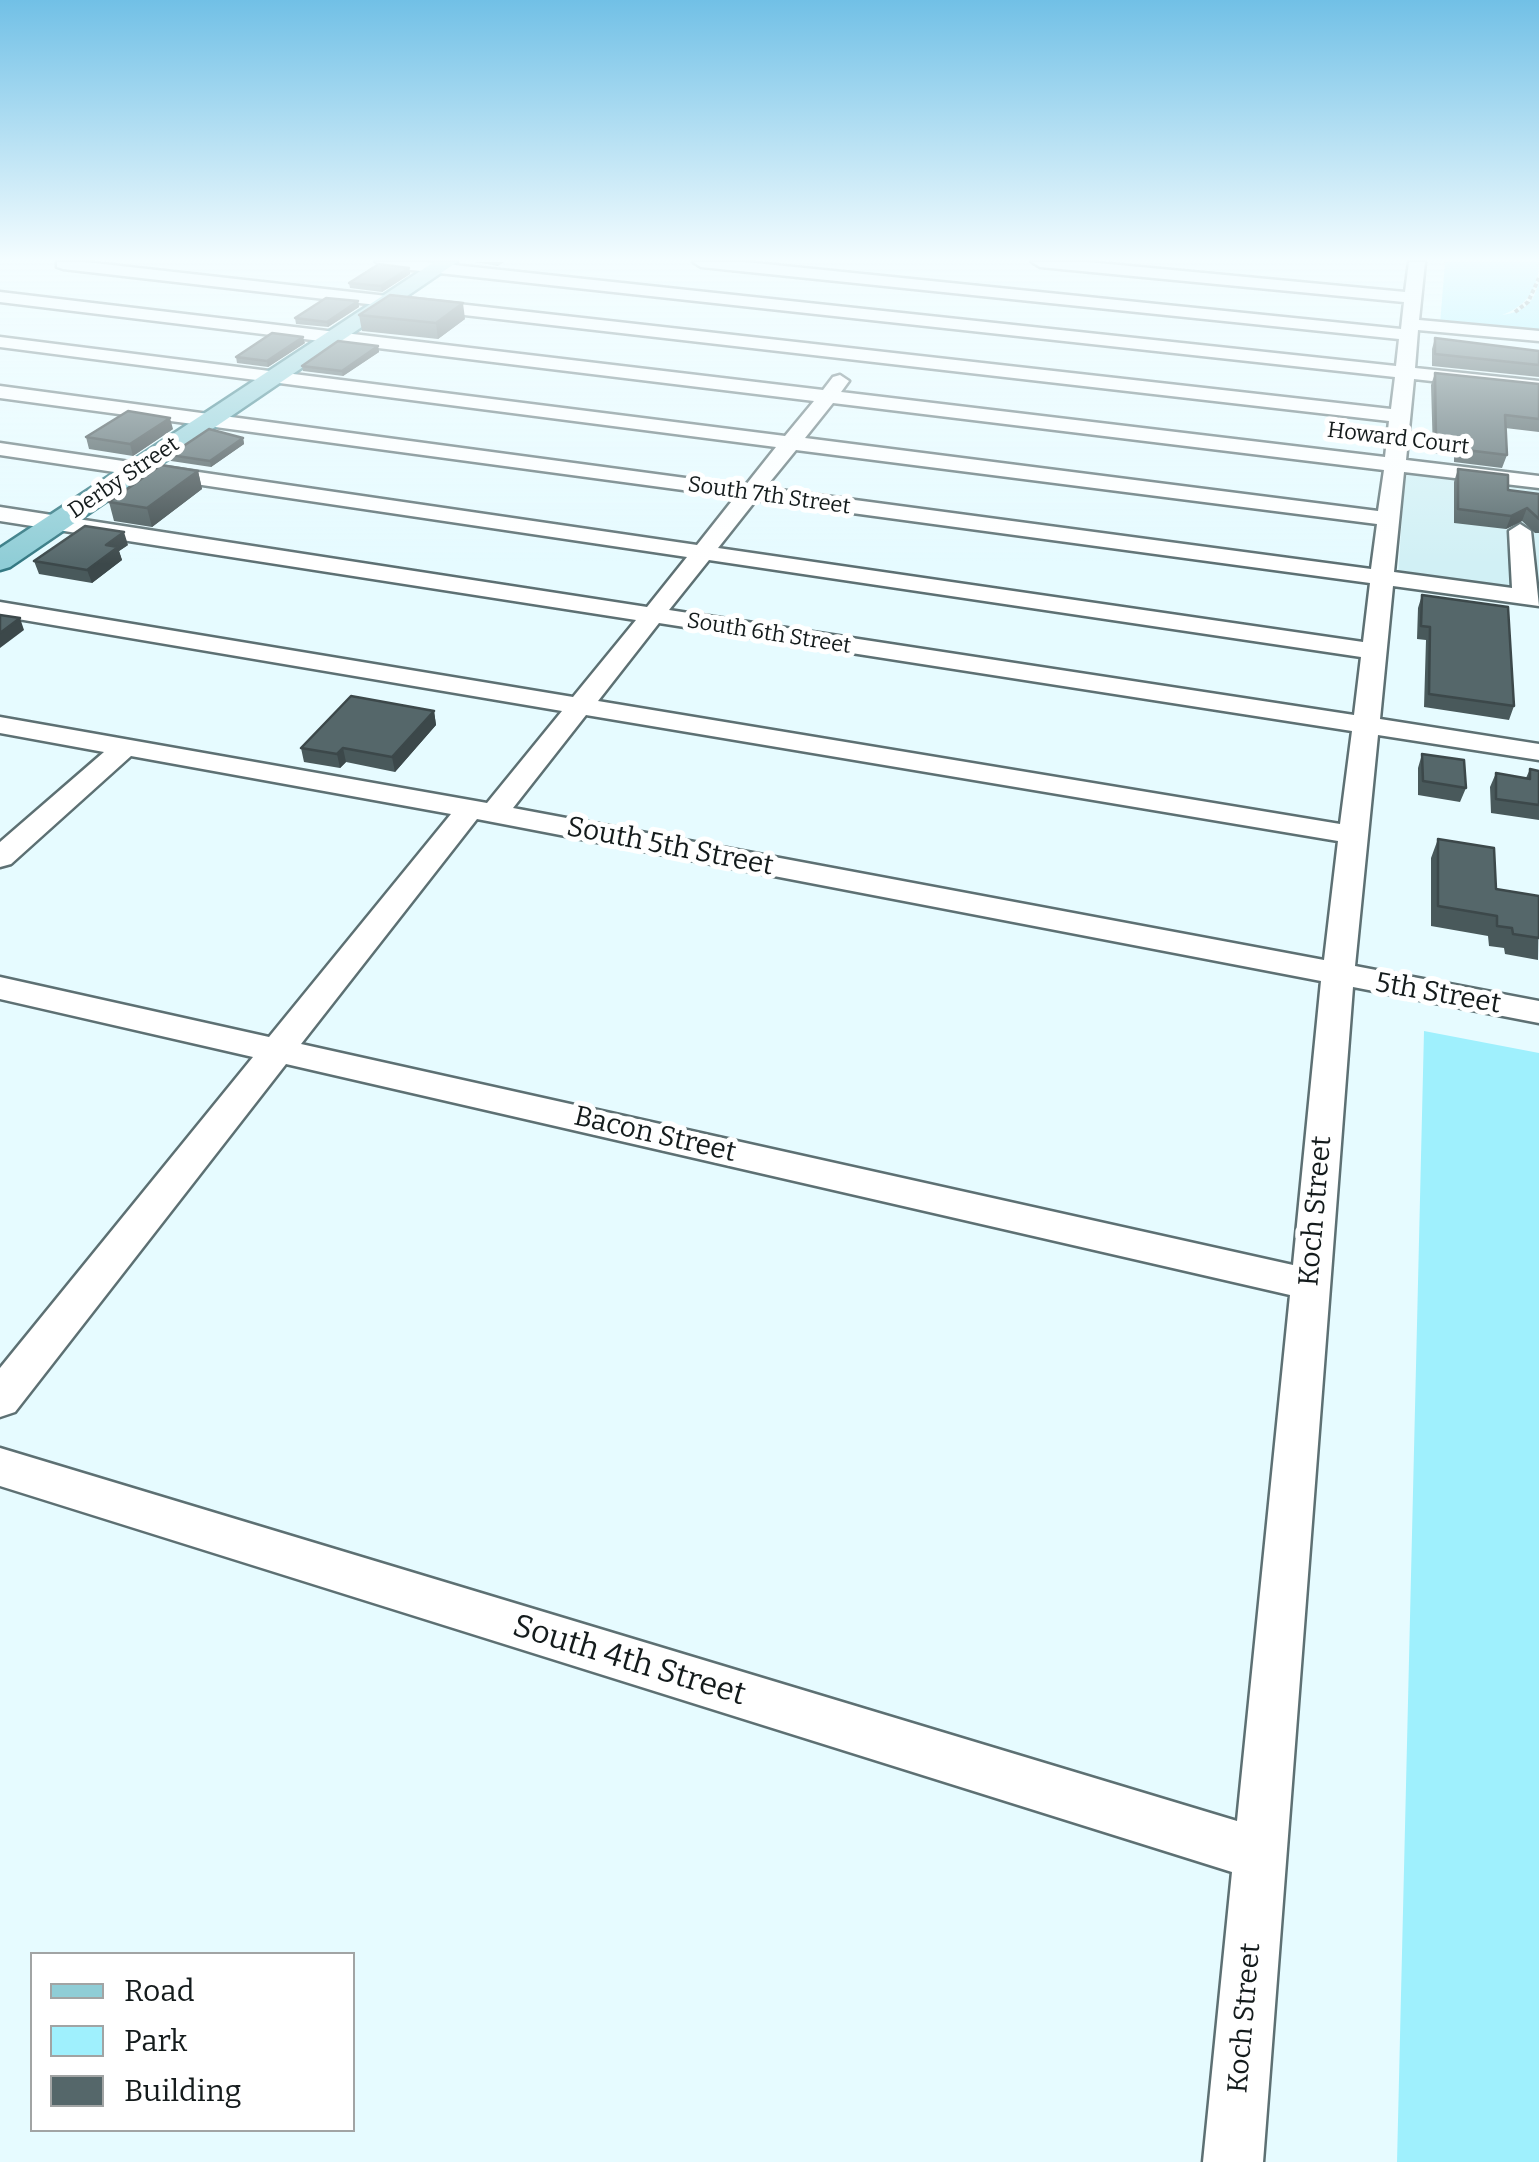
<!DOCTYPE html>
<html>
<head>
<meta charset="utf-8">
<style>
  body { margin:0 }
  #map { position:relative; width:1539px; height:2162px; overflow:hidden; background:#e6fbff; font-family:Bitter,serif }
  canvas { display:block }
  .legend { position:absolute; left:30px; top:1952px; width:325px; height:180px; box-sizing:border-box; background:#fff; border:2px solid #a1a4a4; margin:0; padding:12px 18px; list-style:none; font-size:30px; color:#141b1c }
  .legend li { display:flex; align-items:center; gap:20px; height:50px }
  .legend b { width:50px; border:2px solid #a1a4a4 }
</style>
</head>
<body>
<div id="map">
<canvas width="1539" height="2162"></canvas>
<ul class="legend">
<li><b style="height:12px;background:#8fcdd6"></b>Road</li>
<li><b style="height:28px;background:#9ff0fd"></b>Park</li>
<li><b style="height:28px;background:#55676a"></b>Building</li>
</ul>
</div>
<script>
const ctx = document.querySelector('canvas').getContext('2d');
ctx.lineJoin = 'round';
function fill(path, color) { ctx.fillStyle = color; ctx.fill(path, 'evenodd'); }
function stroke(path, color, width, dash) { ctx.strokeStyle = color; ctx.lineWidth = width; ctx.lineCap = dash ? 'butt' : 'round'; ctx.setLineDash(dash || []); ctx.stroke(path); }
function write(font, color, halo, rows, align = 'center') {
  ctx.font = font + ' Bitter,serif'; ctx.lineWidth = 10; ctx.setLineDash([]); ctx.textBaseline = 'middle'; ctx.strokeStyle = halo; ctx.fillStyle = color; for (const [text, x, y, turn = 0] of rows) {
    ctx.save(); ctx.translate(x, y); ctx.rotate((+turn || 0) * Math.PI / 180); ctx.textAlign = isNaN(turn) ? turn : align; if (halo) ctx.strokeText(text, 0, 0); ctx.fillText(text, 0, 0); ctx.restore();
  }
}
fill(new Path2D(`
  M 1405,471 L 1539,487 L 1539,594 L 1398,576 Z`), '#d1f0f5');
fill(new Path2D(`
  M 1445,262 L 1539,262 C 1539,288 1527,306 1502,315 C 1525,312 1534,302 1539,281 L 1539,333 L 1440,324 Z
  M 1424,1031 L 1539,1053 L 1539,2162 L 1397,2162 Z`), '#9ff0fd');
const minor = new Path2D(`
  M 57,262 L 85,262 L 1391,409 L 1395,377 L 384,267 L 376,262 L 426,262 L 1396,366 L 1399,339 L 701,267 L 693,262 L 745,262 L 1401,329 L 1404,302 L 1040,267 L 1032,262 L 1087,262 L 1405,292 L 1409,262 L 1425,262 L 1419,320 L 1539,331 L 1539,341 L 1418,330 L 1415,368 L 1539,381 L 1539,393 L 1414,379 L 1406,460 L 1539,476 L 1539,488 L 1404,472 L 1394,572 L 1512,588 L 1509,531 L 1520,524 L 1531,531 L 1539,606 L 1393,586 L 1380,719 L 1539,744 L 1539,760 L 1378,735 L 1355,966 L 1539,1001 L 1539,1023 L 1353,987 L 1263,2162 L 1203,2162 L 1232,1872 L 0,1486 L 0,1448 L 1237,1821 L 1290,1295 L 286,1064 L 15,1412 L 0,1417 L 0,1368 L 253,1057 L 0,999 L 0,977 L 269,1037 L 451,814 L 131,756 L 11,864 L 0,867 L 0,842 L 104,752 L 0,733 L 0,717 L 487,803 L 562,711 L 0,616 L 0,602 L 573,697 L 636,620 L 0,521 L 0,507 L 647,607 L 687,557 L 0,455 L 0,443 L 697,545 L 735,497 L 0,398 L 0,386 L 745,486 L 776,447 L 0,347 L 0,337 L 785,436 L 814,401 L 0,302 L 0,292 L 823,390 L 833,377 L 840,375 L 849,381 L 841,392 L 1385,457 L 1389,421 L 63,269 L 57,267 ZM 833,403 L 1384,470 L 1378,511 L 805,438 ZM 796,450 L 1377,524 L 1371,569 L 765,488 ZM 756,500 L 1370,583 L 1363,642 L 718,548 ZM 709,560 L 1361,657 L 1354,715 L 669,610 ZM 659,623 L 1352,731 L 1340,824 L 598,701 ZM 586,715 L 1338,841 L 1324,960 L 513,808 ZM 477,819 L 1321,981 L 1293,1265 L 301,1044 Z`);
const major = new Path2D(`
  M 434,262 L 457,262 L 10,567 L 0,570 L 0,548 Z`);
stroke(minor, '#5d7073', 5);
stroke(major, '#347983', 5);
stroke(new Path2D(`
  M 1515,312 L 1528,302 L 1539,278`), '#7c8a8c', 4, [4, 2.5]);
fill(minor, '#fff');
fill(major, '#8fcdd6');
fill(new Path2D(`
  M 475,262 L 504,262 L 498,266 Z
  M 409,268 L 410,274 L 382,292 L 350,288 L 349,283 Z
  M 358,301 L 359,307 L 328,327 L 296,324 L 295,318 Z
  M 359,315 L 465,319 L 438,339 L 362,331 Z
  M 1435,338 L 1539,351 L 1539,377 L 1432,366 L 1432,349 Z
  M 305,343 L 268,367 L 237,363 L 236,357 Z
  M 378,346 L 379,352 L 343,376 L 303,371 L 302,366 Z
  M 1435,373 L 1539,384 L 1539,432 L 1505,428 L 1507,455 L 1502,468 L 1454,462 L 1454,455 L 1433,453 L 1431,385 Z
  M 173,429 L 133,456 L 89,449 L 86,437 Z
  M 243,438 L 244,444 L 211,467 L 171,461 L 170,455 Z
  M 1458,469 L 1508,490 L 1539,494 L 1539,533 L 1535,533 L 1522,521 L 1506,529 L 1454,523 L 1454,482 Z
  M 198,471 L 202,489 L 152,527 L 114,521 L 109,502 Z
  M 128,545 L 119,551 L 122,560 L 92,583 L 39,574 L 34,561 Z
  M 1422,595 L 1514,706 L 1509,720 L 1424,707 L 1426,640 L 1417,639 L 1418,608 Z
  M 434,711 L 436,725 L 395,772 L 346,762 L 340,768 L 304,762 L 301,748 Z
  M 1422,754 L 1466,788 L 1460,802 L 1418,795 L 1418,768 Z
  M 1530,769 L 1539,771 L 1539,820 L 1491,813 L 1490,787 L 1496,773 L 1526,778 Z
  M 1438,839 L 1496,889 L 1539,896 L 1538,960 L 1505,954 L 1504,948 L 1489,946 L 1488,936 L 1431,926 L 1431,858 Z`), '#49595b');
fill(new Path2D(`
  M 409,268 L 410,274 L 382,292 L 381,286 Z
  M 358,301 L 359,307 L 328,327 L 327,322 Z
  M 463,303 L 465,319 L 438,339 L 436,323 Z
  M 303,337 L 305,343 L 268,367 L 267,361 Z
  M 378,346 L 379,352 L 343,376 L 342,371 Z
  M 170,418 L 173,429 L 133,456 L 130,444 Z
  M 243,438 L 244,444 L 211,467 L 210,461 Z
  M 198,471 L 202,489 L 152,527 L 147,508 Z
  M 1527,508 L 1522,521 L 1506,529 L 1511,516 Z
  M 124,532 L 128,545 L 119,551 L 122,560 L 92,583 L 87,570 L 106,545 Z
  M 20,618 L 24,630 L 0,648 L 0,633 Z
  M 434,711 L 436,725 L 395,772 L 392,757 Z
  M 343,748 L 346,762 L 340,768 L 337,754 Z`), '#3c484a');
const building = new Path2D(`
  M 379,264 L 409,268 L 381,286 L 349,283 Z
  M 390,295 L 463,303 L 436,323 L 359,315 Z
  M 326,298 L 358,301 L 327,322 L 295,318 Z
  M 272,333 L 303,337 L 267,361 L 236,357 Z
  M 1435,338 L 1539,351 L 1539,365 L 1435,354 Z
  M 338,341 L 378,346 L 342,371 L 302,366 Z
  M 1435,373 L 1539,384 L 1539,419 L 1505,415 L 1507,455 L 1458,449 L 1458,443 L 1436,440 Z
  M 128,411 L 170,418 L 130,444 L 86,437 Z
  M 209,429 L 243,438 L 210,461 L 170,455 Z
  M 161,465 L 198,471 L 147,508 L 109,502 Z
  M 1458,469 L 1508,475 L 1508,490 L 1539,494 L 1539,519 L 1527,508 L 1511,516 L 1458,509 Z
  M 85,526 L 124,532 L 106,545 L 118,547 L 87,570 L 34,561 Z
  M 1422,595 L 1508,607 L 1514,706 L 1429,694 L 1430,627 L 1421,626 Z
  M 0,615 L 20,618 L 0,633 Z
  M 351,696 L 434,711 L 392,757 L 343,748 L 337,754 L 301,748 Z
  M 1422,754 L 1464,760 L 1466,788 L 1423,781 Z
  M 1530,769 L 1539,771 L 1539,805 L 1496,799 L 1496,773 L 1530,779 Z
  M 1438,839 L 1494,848 L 1496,889 L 1539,896 L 1539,938 L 1513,934 L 1512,928 L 1497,926 L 1497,916 L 1438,906 Z`);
fill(building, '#55676a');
stroke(building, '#3c484a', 2.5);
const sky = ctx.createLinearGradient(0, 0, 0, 564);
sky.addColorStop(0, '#71c0e6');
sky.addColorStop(0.46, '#f4fdff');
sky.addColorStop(1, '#f4fdff00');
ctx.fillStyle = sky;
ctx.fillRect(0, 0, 1539, 564);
write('22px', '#141b1c', '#fff', [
  ["Howard Court",1398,439,7],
  ["Derby Street",124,478,-34],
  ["South 7th Street",769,496,8],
  ["South 6th Street",769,634,9]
]);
write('28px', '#141b1c', '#fff', [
  ["South 5th Street",670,847,11],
  ["5th Street",1438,994,10],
  ["Bacon Street",655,1135,13],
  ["Koch Street",1316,1211,-85],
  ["Koch Street",1245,2018,-85]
]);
write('32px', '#141b1c', '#fff', [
  ["South 4th Street",629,1661,17]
]);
</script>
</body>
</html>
